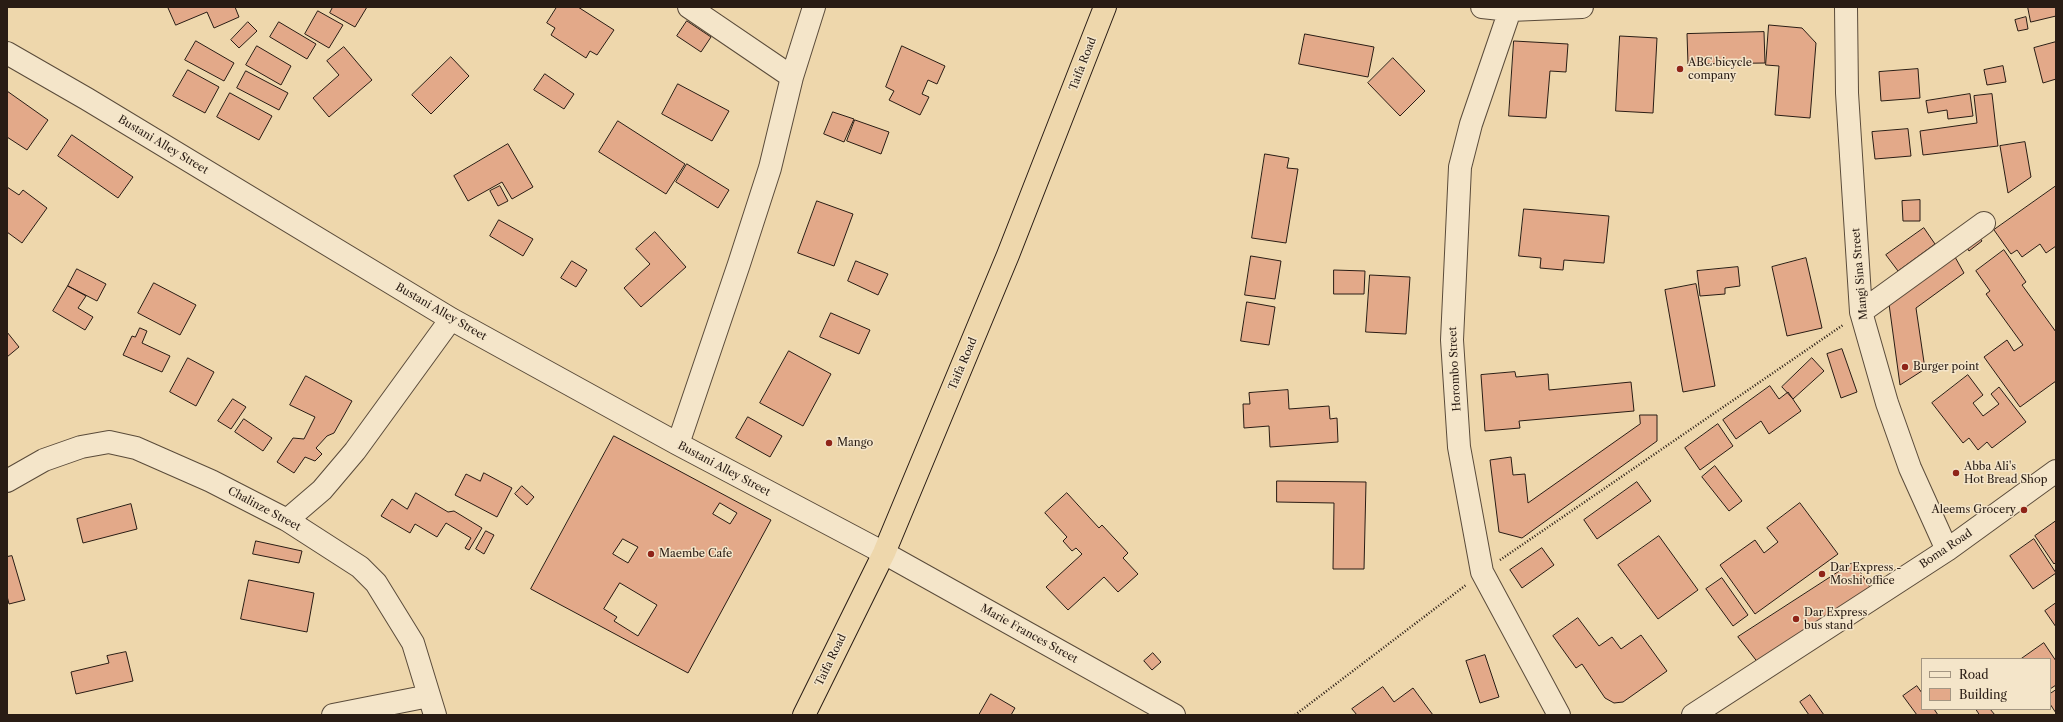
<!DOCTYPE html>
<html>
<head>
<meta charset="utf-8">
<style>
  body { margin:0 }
  #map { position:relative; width:2063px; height:722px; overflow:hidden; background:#eed7ac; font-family:"Libre Caslon Text",serif }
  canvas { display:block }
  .frame { position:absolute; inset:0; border:8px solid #291c14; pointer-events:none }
  .legend { position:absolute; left:1921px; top:658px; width:130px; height:52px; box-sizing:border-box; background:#f4e5c9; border:1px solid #a39581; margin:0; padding:5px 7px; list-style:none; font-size:12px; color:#291c14 }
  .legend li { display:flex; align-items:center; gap:8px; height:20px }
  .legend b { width:20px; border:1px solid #a39581 }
</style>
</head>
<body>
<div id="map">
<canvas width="2063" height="722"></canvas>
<div class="frame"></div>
<ul class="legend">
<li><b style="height:5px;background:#f4e5c9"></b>Road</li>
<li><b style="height:11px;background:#e3a989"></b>Building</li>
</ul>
</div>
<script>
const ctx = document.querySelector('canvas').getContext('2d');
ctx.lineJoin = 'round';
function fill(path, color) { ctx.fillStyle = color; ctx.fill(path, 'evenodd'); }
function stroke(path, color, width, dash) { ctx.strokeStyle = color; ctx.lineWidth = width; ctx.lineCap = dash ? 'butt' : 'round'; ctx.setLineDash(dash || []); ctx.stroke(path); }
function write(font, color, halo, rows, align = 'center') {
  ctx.font = font + ' "Libre Caslon Text",serif'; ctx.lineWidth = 3; ctx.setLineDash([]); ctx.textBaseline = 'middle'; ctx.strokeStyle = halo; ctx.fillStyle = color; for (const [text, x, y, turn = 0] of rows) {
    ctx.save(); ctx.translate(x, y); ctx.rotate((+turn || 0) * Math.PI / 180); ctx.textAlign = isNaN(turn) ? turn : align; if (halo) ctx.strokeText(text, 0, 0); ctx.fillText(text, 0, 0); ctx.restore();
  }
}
const building = new Path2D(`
  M 168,7 L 235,7 L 239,17 L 214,28 L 207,12 L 176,25 Z
  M 333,7 L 367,7 L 355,27 L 330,13 Z
  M 557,7 L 578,7 L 614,30 L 597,55 L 590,51 L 586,58 L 551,35 L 555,28 L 547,23 Z
  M 2028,7 L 2056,7 L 2056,16 L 2031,22 Z
  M 318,11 L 343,25 L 329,48 L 305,34 Z
  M 2026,17 L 2028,29 L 2018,31 L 2015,20 Z
  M 687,21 L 711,37 L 701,52 L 677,36 Z
  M 248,22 L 257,31 L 239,48 L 231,40 Z
  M 279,22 L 316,44 L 307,59 L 270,37 Z
  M 1769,25 L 1802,28 L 1816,43 L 1810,118 L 1775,115 L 1779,66 L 1766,65 Z
  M 1764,32 L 1765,63 L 1688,64 L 1687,34 Z
  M 1305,34 L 1374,47 L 1368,77 L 1299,64 Z
  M 1620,36 L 1657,38 L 1653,113 L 1616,111 Z
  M 196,41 L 234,63 L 224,81 L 185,60 Z
  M 1514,41 L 1568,44 L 1566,72 L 1550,71 L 1546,118 L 1509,116 Z
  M 2056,42 L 2056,79 L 2043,83 L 2034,48 Z
  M 257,46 L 291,66 L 281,85 L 246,65 Z
  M 902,46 L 945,66 L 937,84 L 928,80 L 922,94 L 929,97 L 920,115 L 889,100 L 894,91 L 886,87 Z
  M 344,47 L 372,80 L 329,117 L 313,98 L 339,75 L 327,61 Z
  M 451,57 L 469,76 L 431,114 L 412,95 Z
  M 1393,58 L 1425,91 L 1400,116 L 1368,83 Z
  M 2003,66 L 2006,82 L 1987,85 L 1984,70 Z
  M 1918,69 L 1920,98 L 1881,101 L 1879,72 Z
  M 188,70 L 219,87 L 205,113 L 173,96 Z
  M 246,71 L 288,93 L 279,110 L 237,88 Z
  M 545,74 L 574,94 L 564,109 L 534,90 Z
  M 678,84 L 729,111 L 712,141 L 662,114 Z
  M 7,91 L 48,120 L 27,150 L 7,137 Z
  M 230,93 L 272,116 L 259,140 L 217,117 Z
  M 1970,94 L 1973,116 L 1948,119 L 1947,110 L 1928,113 L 1926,101 Z
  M 1992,94 L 1998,146 L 1923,155 L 1920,131 L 1977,123 L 1974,96 Z
  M 833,112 L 854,119 L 844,142 L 824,134 Z
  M 855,120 L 889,132 L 881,154 L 847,141 Z
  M 618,121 L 685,164 L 666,194 L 599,152 Z
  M 1908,129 L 1911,156 L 1875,159 L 1872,132 Z
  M 72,135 L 133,177 L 118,198 L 58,156 Z
  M 2025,142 L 2031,177 L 2008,193 L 2000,146 Z
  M 508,144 L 533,187 L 512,199 L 502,182 L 468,201 L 454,176 Z
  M 1265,154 L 1289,158 L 1287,168 L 1298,169 L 1286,243 L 1252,238 Z
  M 687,164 L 729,190 L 718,208 L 676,182 Z
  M 500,186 L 508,201 L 498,206 L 490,191 Z
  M 2056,186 L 2056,246 L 2046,253 L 2040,244 L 2022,257 L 2017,250 L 2011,254 L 1994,230 Z
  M 7,187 L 19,195 L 23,190 L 47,208 L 22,243 L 7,232 Z
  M 1920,200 L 1920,221 L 1903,221 L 1902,201 Z
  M 817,201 L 853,214 L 834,266 L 798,253 Z
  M 1524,209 L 1609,216 L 1604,263 L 1564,260 L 1563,270 L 1540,268 L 1541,258 L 1519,256 Z
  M 499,220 L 533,239 L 523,256 L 490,236 Z
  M 1924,228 L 1935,244 L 1898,271 L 1886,255 Z
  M 655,232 L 686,267 L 641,307 L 624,288 L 650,264 L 636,249 Z
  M 1979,237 L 1982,241 L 1969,251 L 1966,246 Z
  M 2004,250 L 2026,282 L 2022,285 L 2056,332 L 2056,381 L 2020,407 L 1984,357 L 2007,340 L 2014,351 L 2023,345 L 1986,294 L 1990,291 L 1976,271 Z
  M 1251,256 L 1281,261 L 1275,299 L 1245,295 Z
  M 1955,257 L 1964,273 L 1916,308 L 1925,369 L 1900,385 L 1889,304 Z
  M 1806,258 L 1822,328 L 1787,336 L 1772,267 Z
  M 572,261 L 587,270 L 576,287 L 561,278 Z
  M 856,261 L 888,274 L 878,295 L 848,281 Z
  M 1738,267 L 1740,286 L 1725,288 L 1725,294 L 1700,296 L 1697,271 Z
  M 77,269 L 106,284 L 97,301 L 68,286 Z
  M 1334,270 L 1365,271 L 1364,294 L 1334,294 Z
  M 1370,275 L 1410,277 L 1406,334 L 1366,332 Z
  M 154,283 L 196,305 L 180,335 L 138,313 Z
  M 1696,284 L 1715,386 L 1683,392 L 1665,290 Z
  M 68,286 L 86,296 L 78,308 L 93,317 L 85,330 L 53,311 Z
  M 1247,302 L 1275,307 L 1269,345 L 1241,341 Z
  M 831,313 L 870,330 L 859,354 L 820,337 Z
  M 140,328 L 147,331 L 142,343 L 170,356 L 162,372 L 123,355 L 132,336 L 135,337 Z
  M 7,332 L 19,347 L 7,357 Z
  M 1842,349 L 1857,392 L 1841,398 L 1827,354 Z
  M 789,351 L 831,374 L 803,426 L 760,403 Z
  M 188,358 L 214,372 L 196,406 L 170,392 Z
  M 1812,358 L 1824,371 L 1793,399 L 1782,387 Z
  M 1515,372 L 1516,377 L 1548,374 L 1549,390 L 1631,382 L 1634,411 L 1519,421 L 1520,428 L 1485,431 L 1481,375 Z
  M 1968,375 L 1983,395 L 1973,403 L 1983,416 L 1999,404 L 1991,394 L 1999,387 L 2026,422 L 1992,448 L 1987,442 L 1978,450 L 1969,438 L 1963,443 L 1932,403 Z
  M 306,376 L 352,401 L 334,433 L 327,436 L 316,448 L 322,454 L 315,461 L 305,457 L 294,473 L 277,462 L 293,438 L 304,439 L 315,417 L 290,405 Z
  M 1770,386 L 1779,399 L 1788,392 L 1801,411 L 1769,434 L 1761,421 L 1736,439 L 1723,420 Z
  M 1288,390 L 1289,409 L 1329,406 L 1330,419 L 1337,418 L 1338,442 L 1270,447 L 1269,426 L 1244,428 L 1243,404 L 1250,404 L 1249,393 Z
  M 233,399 L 246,407 L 231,429 L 218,421 Z
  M 1640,415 L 1657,415 L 1657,441 L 1522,538 L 1499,532 L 1490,460 L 1511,457 L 1513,475 L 1525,474 L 1528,503 L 1640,424 Z
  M 748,417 L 782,436 L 770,457 L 736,438 Z
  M 244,419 L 272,438 L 263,451 L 235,432 Z
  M 1718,424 L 1733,446 L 1700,470 L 1685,448 Z
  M 614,436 L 771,520 L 688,673 L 531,589 Z
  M 1715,466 L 1742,501 L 1729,511 L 1702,477 Z
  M 484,473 L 512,488 L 497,517 L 455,495 L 466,474 L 480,481 Z
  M 1277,481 L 1366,482 L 1364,569 L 1333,569 L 1334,503 L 1277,502 Z
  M 1637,482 L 1651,501 L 1597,539 L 1584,520 Z
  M 522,486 L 534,497 L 527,505 L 515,494 Z
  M 416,493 L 448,512 L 454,511 L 482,528 L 469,550 L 465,548 L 471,538 L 446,523 L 437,537 L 415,524 L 410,533 L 381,516 L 392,499 L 407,509 Z
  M 1067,493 L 1099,528 L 1102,525 L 1128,553 L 1123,558 L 1138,574 L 1118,592 L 1104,577 L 1068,610 L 1046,587 L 1082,554 L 1076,548 L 1072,551 L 1063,541 L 1067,537 L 1045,513 Z
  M 720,503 L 737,513 L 730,524 L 713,514 Z
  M 1800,503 L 1838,554 L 1755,614 L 1720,565 L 1755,540 L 1764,553 L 1778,542 L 1767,528 Z
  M 131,504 L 137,529 L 83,543 L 77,519 Z
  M 2056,521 L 2056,562 L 2054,564 L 2035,536 Z
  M 486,531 L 494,535 L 484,554 L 476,549 Z
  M 1659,536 L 1698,590 L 1658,619 L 1618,565 Z
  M 623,539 L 638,547 L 628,563 L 613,554 Z
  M 2034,539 L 2056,573 L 2033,589 L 2010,556 Z
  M 256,541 L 302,551 L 299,563 L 253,554 Z
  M 1542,548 L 1554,565 L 1522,588 L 1510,570 Z
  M 12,556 L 25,600 L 9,604 L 7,596 L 7,557 Z
  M 1854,562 L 1871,589 L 1759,664 L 1738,637 Z
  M 1722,578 L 1748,615 L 1733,626 L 1706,589 Z
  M 249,580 L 314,593 L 307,632 L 241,619 Z
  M 620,583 L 657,605 L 638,636 L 614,621 L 617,617 L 604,609 Z
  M 2056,603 L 2056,627 L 2045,611 Z
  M 1578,618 L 1599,646 L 1612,637 L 1621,649 L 1641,635 L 1667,671 L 1623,702 L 1614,703 L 1605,698 L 1582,664 L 1576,668 L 1553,636 Z
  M 2044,643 L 2056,661 L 2056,685 L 2050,689 L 2050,659 L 2021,659 Z
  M 126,652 L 133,681 L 76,694 L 71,672 L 109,663 L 107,656 Z
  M 1153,653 L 1161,662 L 1152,670 L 1144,661 Z
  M 1485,655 L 1499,697 L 1480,703 L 1466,661 Z
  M 1917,686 L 1922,693 L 1922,709 L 1934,709 L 1938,715 L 1917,715 L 1903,696 Z
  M 1383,687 L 1394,702 L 1413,688 L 1433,715 L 1357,715 L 1352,709 Z
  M 2056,690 L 2056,713 L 2050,704 L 2050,694 Z
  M 991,694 L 1015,708 L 1011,715 L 979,715 Z
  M 1810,695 L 1824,715 L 1809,715 L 1800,702 Z
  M 1976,709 L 1990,709 L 1995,715 L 1980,715 Z`);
fill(building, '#e3a989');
stroke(building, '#291c14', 1);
const minor = new Path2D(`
  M 689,7 L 792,77
  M 1482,7 L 1510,10 L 1582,7
  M 1846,7 L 1847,93 L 1861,312 L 1887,403 L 1910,468 L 1947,550
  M 1510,10 L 1471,124 L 1460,167 L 1452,340 L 1459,447 L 1482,572 L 1559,715
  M 7,53 L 87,99 L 451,319 L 678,444 L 884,553 L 1174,715
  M 1861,312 L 1984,223
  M 678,444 L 739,264 L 770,168 L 792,77 L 814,7
  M 7,481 L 44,460 L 81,447 L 109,442 L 136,448 L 211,481 L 287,520 L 360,567 L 376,583 L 413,643 L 435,715
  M 287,520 L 322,490 L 355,451 L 451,319
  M 333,715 L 429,696
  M 1693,715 L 1947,550 L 2056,471`);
const highway = new Path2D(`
  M 804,715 L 884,553 L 1008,255 L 1105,7`);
stroke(minor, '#5a4b3a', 24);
stroke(highway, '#291c14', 24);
stroke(new Path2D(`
  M 1500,560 L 1843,325
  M 1295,715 L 1466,585`), '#291c14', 2.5, [1, 2]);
stroke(minor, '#f4e5c9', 22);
stroke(highway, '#eed7ac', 22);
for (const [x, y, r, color] of [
  [1680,69,4,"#8f2418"],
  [1905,367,4,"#8f2418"],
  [829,443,4,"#8f2418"],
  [1956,473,4,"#8f2418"],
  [2024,510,4,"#8f2418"],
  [651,554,4,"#8f2418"],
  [1822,574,4,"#8f2418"],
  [1796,619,4,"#8f2418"]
]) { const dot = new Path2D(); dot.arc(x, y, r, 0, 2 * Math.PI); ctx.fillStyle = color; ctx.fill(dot); stroke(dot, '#f4e5c9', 1.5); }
write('11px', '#291c14', '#f4e5c9', [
  ["ABC bicycle",1688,63],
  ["company",1688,76],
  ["Burger point",1913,367],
  ["Mango",837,443],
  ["Abba Ali's",1964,467],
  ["Hot Bread Shop",1964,480],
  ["Aleems Grocery",2016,510,"right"],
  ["Maembe Cafe",659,554],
  ["Dar Express -",1830,568],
  ["Moshi office",1830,581],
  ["Dar Express",1804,613],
  ["bus stand",1804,626]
], 'left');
write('11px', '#291c14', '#f4e5c9', [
  ["Taifa Road",1083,64,-69],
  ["Bustani Alley Street",163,145,31],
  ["Mangi Sina Street",1860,274,-95],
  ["Bustani Alley Street",441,312,30],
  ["Taifa Road",963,364,-67],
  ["Horombo Street",1455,369,-93],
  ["Bustani Alley Street",724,469,28],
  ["Chalinze Street",264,509,28],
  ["Boma Road",1946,549,-34],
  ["Marie Frances Street",1029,634,29],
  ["Taifa Road",831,660,-64]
]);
</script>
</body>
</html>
